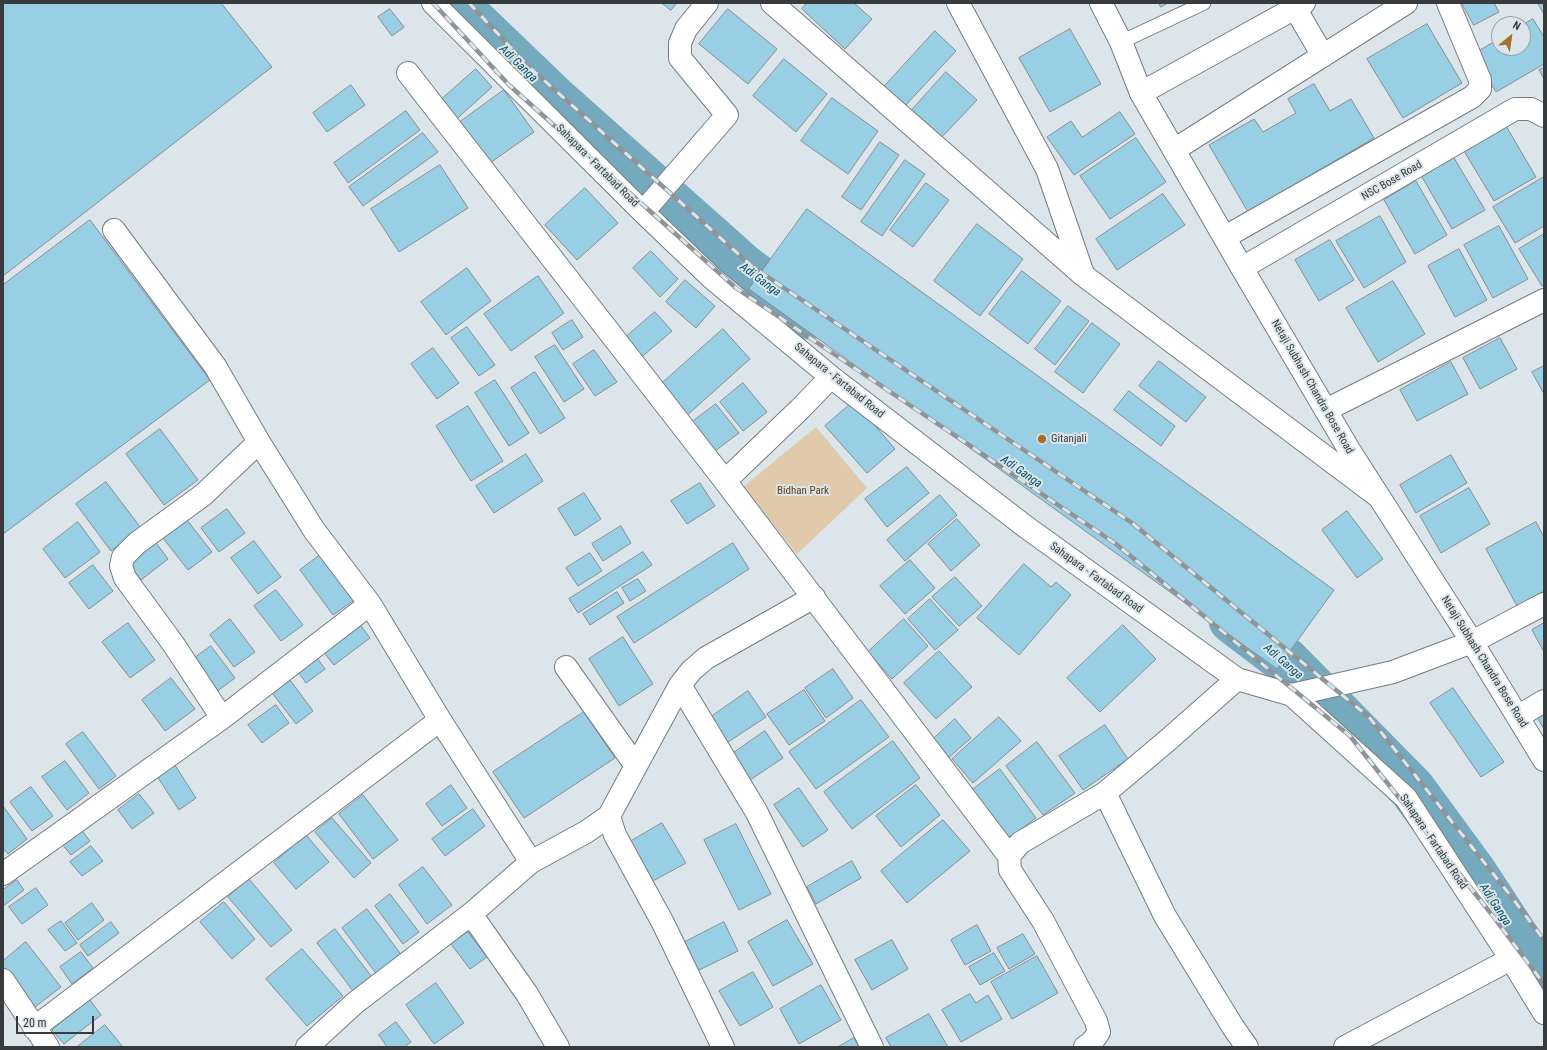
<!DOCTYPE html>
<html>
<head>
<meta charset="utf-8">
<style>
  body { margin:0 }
  #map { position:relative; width:1547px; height:1050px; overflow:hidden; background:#dce6ea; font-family:"Roboto Condensed",sans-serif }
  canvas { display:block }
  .frame { position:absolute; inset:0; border:4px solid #383b3d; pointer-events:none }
  .north { position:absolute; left:1491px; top:16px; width:40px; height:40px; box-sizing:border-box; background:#dce6ea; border:1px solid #9aa2a5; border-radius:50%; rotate:29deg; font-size:11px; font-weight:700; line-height:16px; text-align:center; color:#383b3d }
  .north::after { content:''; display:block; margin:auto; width:14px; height:18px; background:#a37128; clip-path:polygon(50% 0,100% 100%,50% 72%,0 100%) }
  .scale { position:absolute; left:16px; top:1016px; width:78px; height:18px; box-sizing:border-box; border:2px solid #383b3d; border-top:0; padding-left:5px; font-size:12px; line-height:14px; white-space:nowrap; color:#383b3d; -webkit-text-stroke:3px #dce6ea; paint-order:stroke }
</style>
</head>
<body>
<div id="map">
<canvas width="1547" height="1050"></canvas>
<div class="frame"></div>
<div class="north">N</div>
<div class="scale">20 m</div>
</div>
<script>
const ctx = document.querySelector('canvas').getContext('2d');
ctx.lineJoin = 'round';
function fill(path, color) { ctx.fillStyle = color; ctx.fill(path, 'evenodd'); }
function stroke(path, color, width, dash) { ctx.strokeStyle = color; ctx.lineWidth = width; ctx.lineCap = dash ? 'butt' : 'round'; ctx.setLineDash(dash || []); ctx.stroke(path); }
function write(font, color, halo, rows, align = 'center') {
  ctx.font = font + ' "Roboto Condensed",sans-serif'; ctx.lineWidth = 4; ctx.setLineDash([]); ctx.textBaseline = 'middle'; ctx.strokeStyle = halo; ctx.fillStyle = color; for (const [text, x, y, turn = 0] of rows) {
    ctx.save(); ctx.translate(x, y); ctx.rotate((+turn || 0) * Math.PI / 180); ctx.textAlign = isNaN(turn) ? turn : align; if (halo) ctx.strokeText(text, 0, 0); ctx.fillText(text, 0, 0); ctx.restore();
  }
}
fill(new Path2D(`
  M 816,427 L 867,488 L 797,554 L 743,487 Z`), '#e1c9ac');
stroke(new Path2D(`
  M 454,3 L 553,98 L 743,267 L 809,316
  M 1232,620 L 1286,661 L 1412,789 L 1475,875 L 1526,953 L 1544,979`), '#74a9be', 47);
const building = new Path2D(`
  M 3,3 L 221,3 L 272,67 L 3,276 Z
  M 662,3 L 677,3 L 671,10 Z
  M 807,3 L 854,3 L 872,19 L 845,49 L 802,9 Z
  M 1159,3 L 1168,3 L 1161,7 Z
  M 1462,3 L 1494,3 L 1499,12 L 1474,25 Z
  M 1538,3 L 1544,3 L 1544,14 Z
  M 390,9 L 404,27 L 392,36 L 378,17 Z
  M 728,9 L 777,49 L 748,84 L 699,44 Z
  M 1533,19 L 1544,37 L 1544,64 L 1496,92 L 1473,54 L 1499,39 L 1499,48 L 1523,48 L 1523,25 Z
  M 1427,24 L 1462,83 L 1403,118 L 1367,59 Z
  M 1070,29 L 1101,84 L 1050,112 L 1019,58 Z
  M 935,31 L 956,51 L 904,107 L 883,88 Z
  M 784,59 L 827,94 L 796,132 L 753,96 Z
  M 1544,68 L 1544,79 L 1539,70 Z
  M 476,69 L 492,87 L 451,124 L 434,106 Z
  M 946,72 L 977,100 L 942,137 L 912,110 Z
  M 1314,84 L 1330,111 L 1351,99 L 1374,138 L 1248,212 L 1209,145 L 1254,119 L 1263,132 L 1296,113 L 1288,99 Z
  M 351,85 L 365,105 L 327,132 L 313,113 Z
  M 504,90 L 534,132 L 490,163 L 460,122 Z
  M 832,98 L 878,131 L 848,174 L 801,141 Z
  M 406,111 L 420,130 L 348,183 L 334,163 Z
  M 1120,112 L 1135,134 L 1074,175 L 1047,137 L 1071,121 L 1082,137 Z
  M 1506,126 L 1536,177 L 1494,201 L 1464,151 Z
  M 423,133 L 438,152 L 363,206 L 349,187 Z
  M 1136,138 L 1166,182 L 1110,219 L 1080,176 Z
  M 880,142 L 899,155 L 861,210 L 842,197 Z
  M 1454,158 L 1485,210 L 1452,229 L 1422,177 Z
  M 905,160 L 925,174 L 882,236 L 861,222 Z
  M 440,165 L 468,208 L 399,252 L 371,209 Z
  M 1544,177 L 1544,226 L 1515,243 L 1493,207 Z
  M 1416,181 L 1447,235 L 1415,254 L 1384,200 Z
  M 926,183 L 949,200 L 913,247 L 890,230 Z
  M 585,188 L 618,223 L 577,260 L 545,225 Z
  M 1163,194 L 1185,225 L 1117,270 L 1096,239 Z
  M 807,209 L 1334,590 L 1277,669 L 749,289 Z
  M 1380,216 L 1406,262 L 1364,288 L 1336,241 Z
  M 90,220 L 210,380 L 3,534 L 3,285 Z
  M 977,224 L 1023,259 L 980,316 L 934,281 Z
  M 1499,226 L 1528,279 L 1493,298 L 1464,245 Z
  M 1544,234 L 1544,285 L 1542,286 L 1519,249 Z
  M 1330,240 L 1354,280 L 1319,301 L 1295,260 Z
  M 1459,249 L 1487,300 L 1455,317 L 1428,266 Z
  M 651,251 L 678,279 L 660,297 L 633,268 Z
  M 467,268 L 491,301 L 446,335 L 421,302 Z
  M 1022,271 L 1061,301 L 1028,344 L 989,314 Z
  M 538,276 L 564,313 L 511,351 L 484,314 Z
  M 685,280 L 715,306 L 696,328 L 666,302 Z
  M 1393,281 L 1425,334 L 1378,362 L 1346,308 Z
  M 1068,306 L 1089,321 L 1055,365 L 1035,349 Z
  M 655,312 L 672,331 L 637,361 L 620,342 Z
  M 572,320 L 583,337 L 563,350 L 552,333 Z
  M 1092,323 L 1120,344 L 1083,393 L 1055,372 Z
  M 467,327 L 495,365 L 479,376 L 451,338 Z
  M 723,329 L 750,359 L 685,417 L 658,387 Z
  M 1500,338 L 1517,369 L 1480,389 L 1463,358 Z
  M 555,345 L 584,389 L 564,402 L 535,357 Z
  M 433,348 L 459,383 L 437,399 L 411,364 Z
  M 594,350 L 617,382 L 595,396 L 573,364 Z
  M 1159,361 L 1206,397 L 1186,422 L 1139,386 Z
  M 1451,362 L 1468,394 L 1417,421 L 1400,390 Z
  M 1544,366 L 1544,394 L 1532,372 Z
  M 535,372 L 565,418 L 540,434 L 511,388 Z
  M 495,380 L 529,433 L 509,446 L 475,393 Z
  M 743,383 L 767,412 L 743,431 L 720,402 Z
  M 1129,391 L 1175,426 L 1161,446 L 1114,410 Z
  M 854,401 L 895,449 L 867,473 L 825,426 Z
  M 716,404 L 739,433 L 711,454 L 688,425 Z
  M 468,406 L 503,461 L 471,481 L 436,426 Z
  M 160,429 L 198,480 L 164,505 L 126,454 Z
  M 526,454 L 543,481 L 494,513 L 476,486 Z
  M 1451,455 L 1467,483 L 1416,513 L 1400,485 Z
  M 907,467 L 929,493 L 887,527 L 865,499 Z
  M 106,482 L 141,528 L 111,551 L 76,504 Z
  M 700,483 L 715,506 L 687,524 L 671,501 Z
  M 1469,488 L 1490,524 L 1441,553 L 1420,516 Z
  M 584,493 L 601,519 L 575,536 L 558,509 Z
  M 940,495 L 957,515 L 905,561 L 887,540 Z
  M 227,509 L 245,533 L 219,552 L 201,528 Z
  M 1347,511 L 1383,559 L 1357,578 L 1322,530 Z
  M 957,519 L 980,545 L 951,571 L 928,544 Z
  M 187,520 L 212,552 L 188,570 L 163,538 Z
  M 78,522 L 100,552 L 65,578 L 43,549 Z
  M 1536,522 L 1544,537 L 1544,591 L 1517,606 L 1486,549 Z
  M 621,526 L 631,543 L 603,561 L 592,544 Z
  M 154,540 L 168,559 L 141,580 L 127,561 Z
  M 254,541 L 281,577 L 258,594 L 231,558 Z
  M 733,543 L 749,569 L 634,643 L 617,617 Z
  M 643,552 L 652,565 L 578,613 L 569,599 Z
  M 323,553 L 357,598 L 333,615 L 300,570 Z
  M 590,553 L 602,571 L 578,586 L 566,568 Z
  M 910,560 L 935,588 L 905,614 L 880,586 Z
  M 1024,564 L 1051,587 L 1056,582 L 1071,595 L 1019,655 L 977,618 Z
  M 93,565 L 113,591 L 89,609 L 69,583 Z
  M 955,577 L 982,606 L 959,626 L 932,597 Z
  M 638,579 L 646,591 L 630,601 L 622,588 Z
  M 276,590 L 303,625 L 281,641 L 254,606 Z
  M 617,592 L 624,603 L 590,625 L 583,614 Z
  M 930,599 L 958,630 L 935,650 L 908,619 Z
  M 230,619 L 255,652 L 234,667 L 210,635 Z
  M 904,619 L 928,646 L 892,679 L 868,652 Z
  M 358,622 L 370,638 L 334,665 L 322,650 Z
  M 128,623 L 155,660 L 130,678 L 102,642 Z
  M 1544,623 L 1544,652 L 1532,630 Z
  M 1123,625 L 1156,659 L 1100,712 L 1067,678 Z
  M 623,637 L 653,684 L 619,706 L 589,659 Z
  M 211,646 L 235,678 L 212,695 L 188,663 Z
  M 939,651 L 972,687 L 936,719 L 904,683 Z
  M 313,652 L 325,669 L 306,683 L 294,666 Z
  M 833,669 L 853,698 L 826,718 L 805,688 Z
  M 287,676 L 313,711 L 296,724 L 269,689 Z
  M 171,678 L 195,709 L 165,731 L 142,700 Z
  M 1453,688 L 1504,762 L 1481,777 L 1430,703 Z
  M 804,690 L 825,721 L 789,745 L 767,714 Z
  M 748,691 L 766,717 L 725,744 L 708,719 Z
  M 861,700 L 889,737 L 816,789 L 789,752 Z
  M 276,705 L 289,723 L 262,743 L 248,725 Z
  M 1544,709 L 1544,729 L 1535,714 Z
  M 584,712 L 615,758 L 524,818 L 493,772 Z
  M 999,717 L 1021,741 L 973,783 L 952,759 Z
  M 955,719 L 971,738 L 946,760 L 930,742 Z
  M 1105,725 L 1128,759 L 1083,790 L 1059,756 Z
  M 765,731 L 783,758 L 750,780 L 732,754 Z
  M 83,732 L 116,776 L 99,789 L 66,744 Z
  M 893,741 L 920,778 L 852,829 L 824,792 Z
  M 1037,742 L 1075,793 L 1043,815 L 1006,766 Z
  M 65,761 L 89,793 L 67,810 L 42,777 Z
  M 173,762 L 196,798 L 179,810 L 155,773 Z
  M 1000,769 L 1036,818 L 1008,839 L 972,790 Z
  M 451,785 L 467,808 L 442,826 L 426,804 Z
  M 916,785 L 940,815 L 901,847 L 876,816 Z
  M 31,787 L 53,816 L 32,831 L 10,802 Z
  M 799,788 L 828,830 L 803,847 L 774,805 Z
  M 139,794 L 154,813 L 132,829 L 118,810 Z
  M 363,795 L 398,840 L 373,859 L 339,814 Z
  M 3,806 L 27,839 L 8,854 L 3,848 Z
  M 473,809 L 485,826 L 445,856 L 432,839 Z
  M 332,818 L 371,863 L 354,878 L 315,832 Z
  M 943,820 L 970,851 L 907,903 L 881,871 Z
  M 662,823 L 686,863 L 651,882 L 628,843 Z
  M 77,824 L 90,841 L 71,855 L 57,838 Z
  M 736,824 L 771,894 L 739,910 L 704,840 Z
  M 306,835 L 329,862 L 296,889 L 274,863 Z
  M 91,846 L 103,861 L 82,876 L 70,862 Z
  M 852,861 L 861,878 L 816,904 L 807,887 Z
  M 423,867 L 452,905 L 427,924 L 399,885 Z
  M 249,879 L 292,930 L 271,947 L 228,897 Z
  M 17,880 L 24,890 L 3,906 L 3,890 Z
  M 36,888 L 48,905 L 22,924 L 9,907 Z
  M 390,894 L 419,932 L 403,944 L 375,906 Z
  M 224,902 L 255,939 L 232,959 L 200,922 Z
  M 92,903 L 104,920 L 78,940 L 65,923 Z
  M 367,909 L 403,957 L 378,976 L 342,928 Z
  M 787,920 L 813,964 L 773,986 L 748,942 Z
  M 61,921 L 77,943 L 65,951 L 48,930 Z
  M 111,922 L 119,933 L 88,956 L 80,945 Z
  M 724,922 L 738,951 L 697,971 L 683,943 Z
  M 977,925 L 991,951 L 965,965 L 951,940 Z
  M 335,929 L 372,977 L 353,991 L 317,943 Z
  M 468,932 L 487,957 L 470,969 L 451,944 Z
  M 1023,934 L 1035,954 L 1009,969 L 997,948 Z
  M 892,940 L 908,969 L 872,990 L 855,960 Z
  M 26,942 L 61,987 L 35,1007 L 3,967 L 3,961 Z
  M 302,949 L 343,996 L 307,1026 L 266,979 Z
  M 81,952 L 93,968 L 72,984 L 60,967 Z
  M 994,953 L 1005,971 L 980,985 L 969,967 Z
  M 1037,956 L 1058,993 L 1012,1019 L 991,982 Z
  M 753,972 L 773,1007 L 740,1026 L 719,991 Z
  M 436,983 L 464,1023 L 434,1044 L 406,1005 Z
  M 821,985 L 841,1020 L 799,1044 L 780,1009 Z
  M 970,994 L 976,1003 L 988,995 L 1002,1019 L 961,1042 L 942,1010 Z
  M 90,1000 L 101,1015 L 64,1044 L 52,1030 Z
  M 929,1014 L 948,1047 L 891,1047 L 886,1038 Z
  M 396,1022 L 411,1042 L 404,1047 L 387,1047 L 379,1035 Z
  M 105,1025 L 123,1047 L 77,1047 Z
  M 854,1038 L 859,1047 L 838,1047 Z`);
fill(building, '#99cfe5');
stroke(building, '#848d91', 1);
const lane = new Path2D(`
  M 1121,42 L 1204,3`);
const street = new Path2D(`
  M 433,3 L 643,212 L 712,278 L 831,377 L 1026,527 L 1237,679 L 1292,695 L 1393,672 L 1472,642 L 1544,604
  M 772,3 L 1083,275 L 1379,497
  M 958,3 L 1047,169 L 1083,274
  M 1295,8 L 1323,56
  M 408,73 L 725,481
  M 1141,93 L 1304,3
  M 1174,150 L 1406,3
  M 643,212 L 727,115 L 680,58 L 680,43 L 686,29 L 707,3
  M 114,230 L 215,366 L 259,442 L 314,530 L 370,604 L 440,720 L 531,862 L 586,832 L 609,816 L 636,766 L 566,667
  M 1225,237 L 1472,97 L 1480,89 L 1480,80 L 1448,3
  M 1242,268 L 1515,109 L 1531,109 L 1544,116
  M 831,377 L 800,409 L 725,481 L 1009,856
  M 1326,410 L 1544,300
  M 680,685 L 756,811 L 872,1047
  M 1292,695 L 1406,798 L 1511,959 L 1544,1013
  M 1519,716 L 1544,701
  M 222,718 L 174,645 L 125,578 L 121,566 L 123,557 L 137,543 L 203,495 L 259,442
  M 636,766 L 680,685 L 691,671 L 706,658 L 814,597
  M 1105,793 L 1165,916 L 1233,1027 L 1247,1047
  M 609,816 L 615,835 L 663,923 L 723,1047
  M 3,874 L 222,718 L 370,604
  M 471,914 L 531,862
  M 3,980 L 48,1047
  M 34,1028 L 440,720
  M 307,1047 L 355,1003 L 471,914 L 527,994 L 558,1047
  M 1085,1047 L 1092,1042 L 1099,1032 L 1096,1021 L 1043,921 L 1010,870 L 1009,856 L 1020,843 L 1105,793 L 1168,740 L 1237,679
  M 1345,1047 L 1511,959`);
const primary = new Path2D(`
  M 1101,3 L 1121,42 L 1141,93 L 1242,268 L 1351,453 L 1472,642 L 1544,760`);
stroke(lane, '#747d81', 15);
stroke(street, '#747d81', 24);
stroke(primary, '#747d81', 24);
stroke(lane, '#fff', 13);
stroke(street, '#fff', 22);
stroke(primary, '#fff', 22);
const rail = new Path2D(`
  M 433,3 L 509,85 L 736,288 L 1116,544 L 1350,736 L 1489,911 L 1544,984
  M 469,3 L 528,66 L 753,267 L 1132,523 L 1369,717 L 1510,895 L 1544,940`);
stroke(rail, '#8e9497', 4.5);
stroke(rail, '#dce6ea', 3, [9]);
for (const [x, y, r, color] of [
  [1042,439,5,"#a37128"]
]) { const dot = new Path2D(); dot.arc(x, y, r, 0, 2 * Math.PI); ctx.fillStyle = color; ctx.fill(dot); stroke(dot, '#dce6ea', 1.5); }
write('11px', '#383b3d', '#dce6ea', [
  ["Sahapara - Fartabad Road",597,166,45],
  ["NSC Bose Road",1392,181,-30],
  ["Sahapara - Fartabad Road",839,381,39],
  ["Netaji Subhash Chandra Bose Road",1312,387,60],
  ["Sahapara - Fartabad Road",1096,578,36],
  ["Netaji Subhash Chandra Bose Road",1484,662,58],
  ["Sahapara - Fartabad Road",1433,842,56]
]);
write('11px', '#383b3d', '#dce6ea', [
  ["Gitanjali",1051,439]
], 'left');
write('11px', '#614112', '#dce6ea', [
  ["Bidhan Park",803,491]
]);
write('italic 12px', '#045167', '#dce6ea', [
  ["Adi Ganga",518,64,44],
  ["Adi Ganga",760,280,37],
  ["Adi Ganga",1021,472,35],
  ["Adi Ganga",1283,662,41],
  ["Adi Ganga",1495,905,57]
]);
</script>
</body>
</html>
